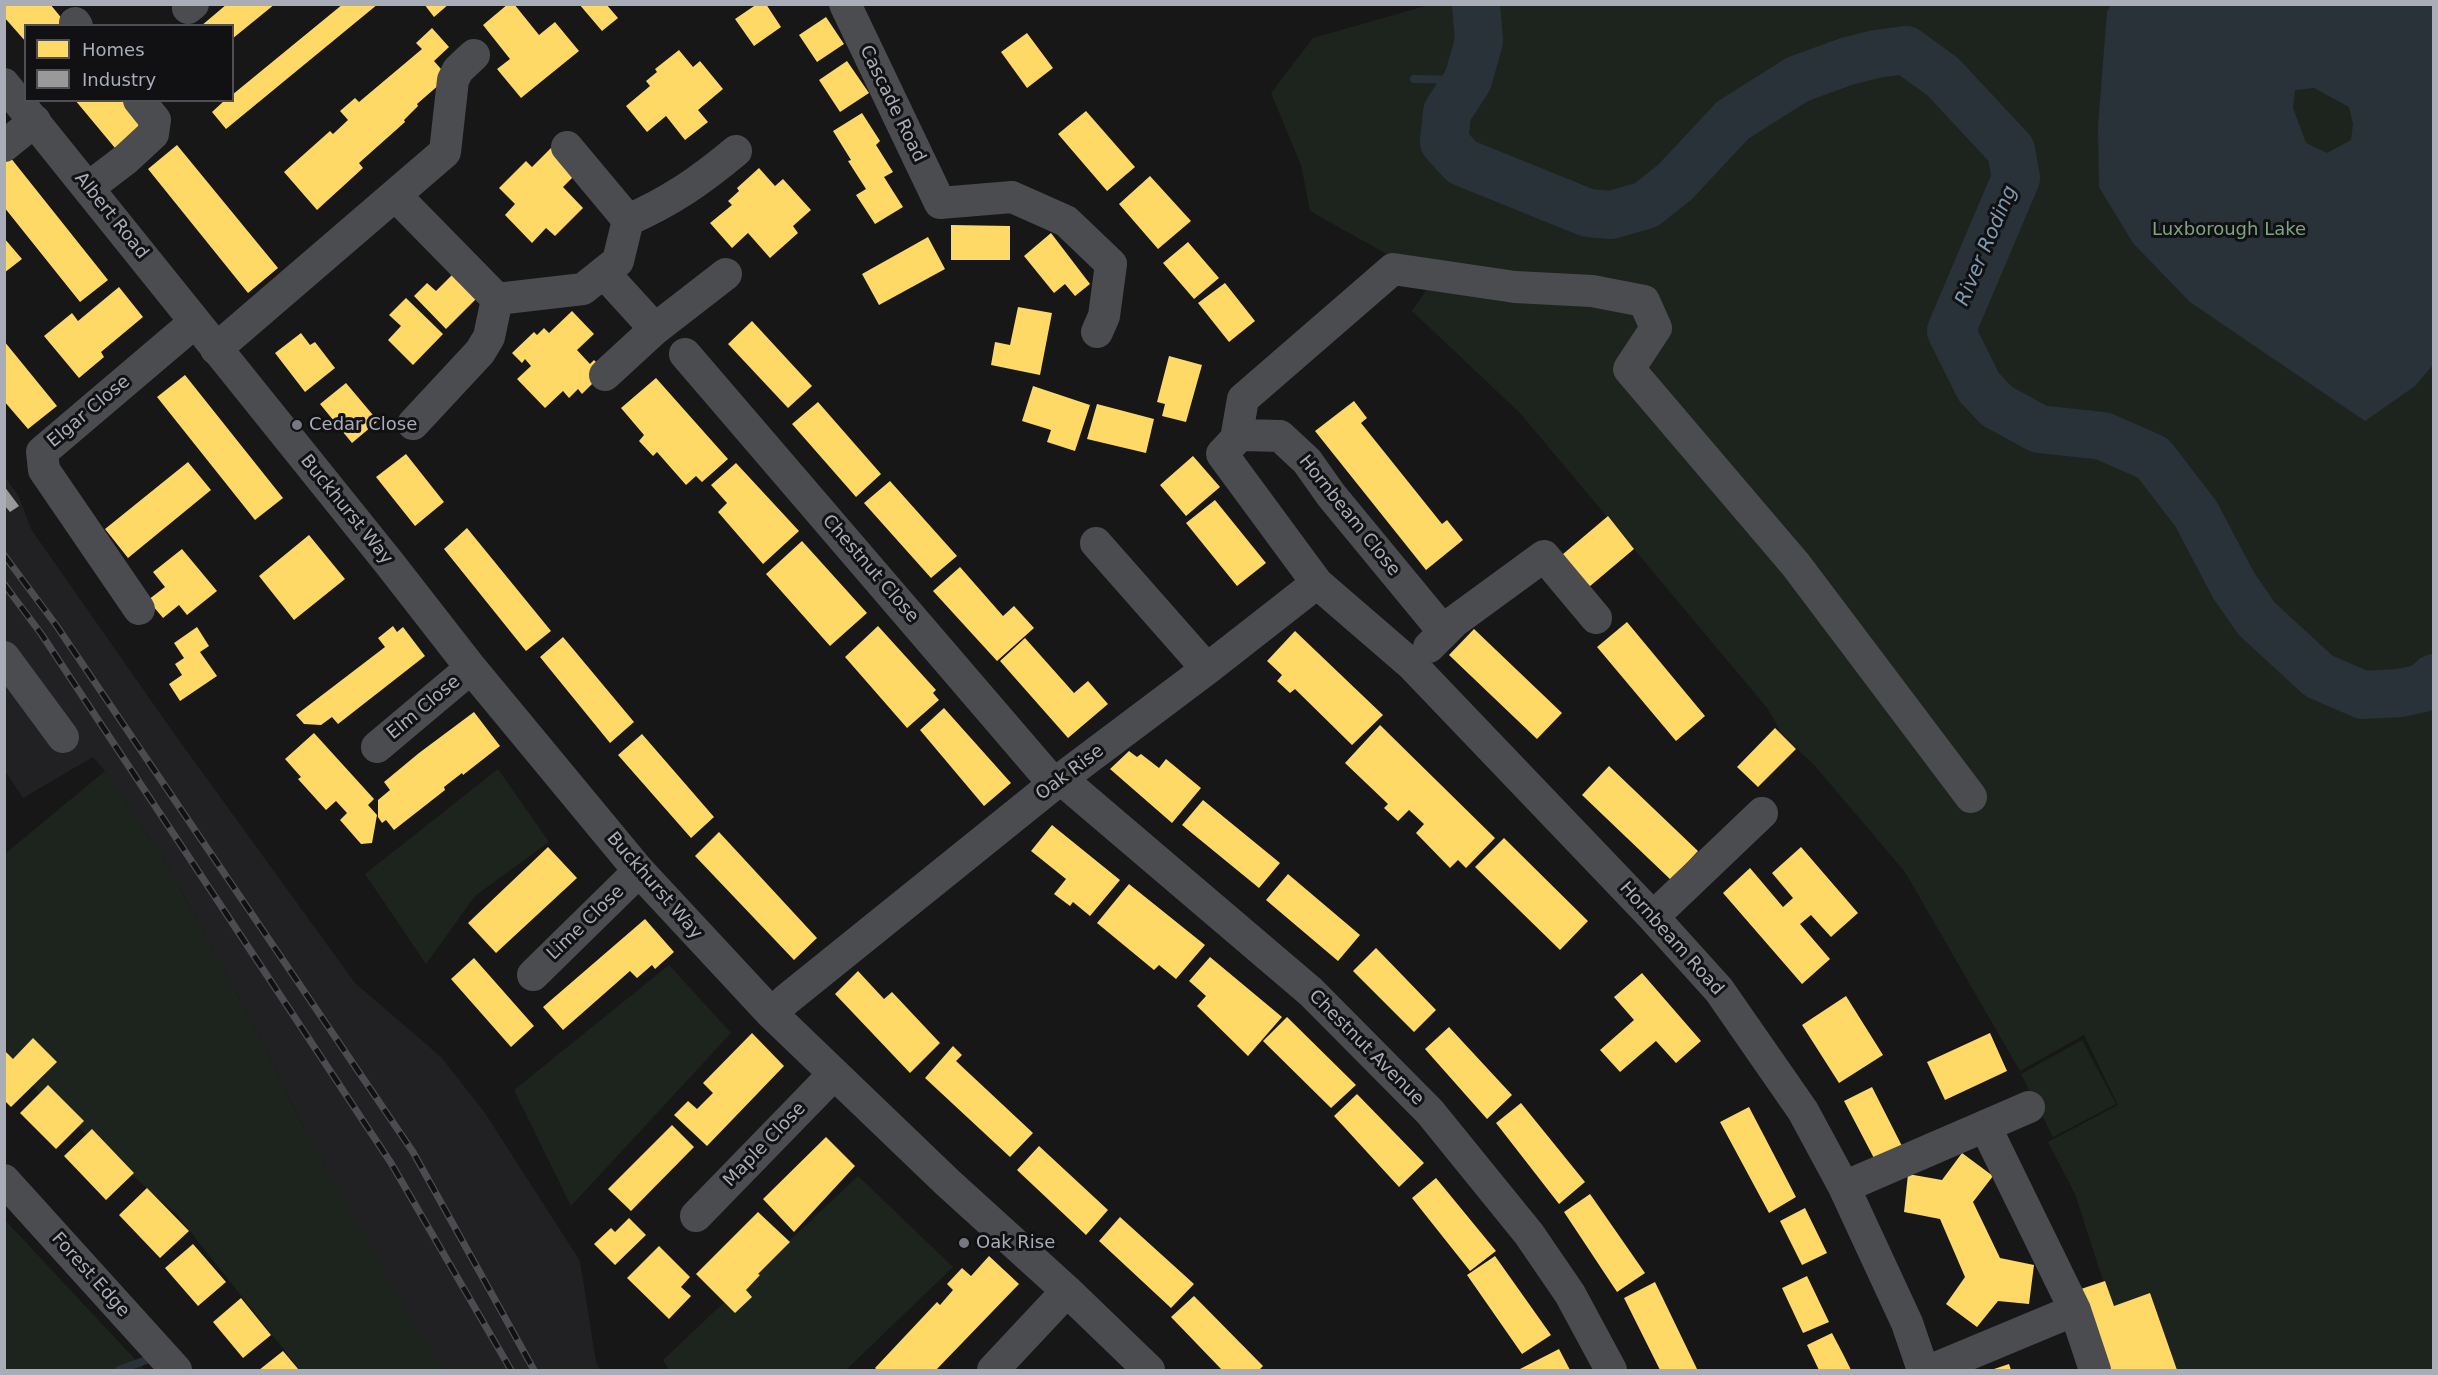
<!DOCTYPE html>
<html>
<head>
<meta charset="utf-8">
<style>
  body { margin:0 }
  #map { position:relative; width:2438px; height:1375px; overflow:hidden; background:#171717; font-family:"DejaVu Sans",sans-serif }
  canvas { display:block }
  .frame { position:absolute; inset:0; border:6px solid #a8adb8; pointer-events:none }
  .legend { position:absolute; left:24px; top:24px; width:210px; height:78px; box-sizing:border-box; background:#111113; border:2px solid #4d4f55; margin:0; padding:8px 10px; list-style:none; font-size:18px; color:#a8adb8 }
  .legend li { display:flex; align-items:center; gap:12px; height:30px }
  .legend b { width:30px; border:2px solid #4d4f55 }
</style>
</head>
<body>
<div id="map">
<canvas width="2438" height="1375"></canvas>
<div class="frame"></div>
<ul class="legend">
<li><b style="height:16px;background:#ffd966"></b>Homes</li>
<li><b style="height:16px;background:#999"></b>Industry</li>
</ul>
</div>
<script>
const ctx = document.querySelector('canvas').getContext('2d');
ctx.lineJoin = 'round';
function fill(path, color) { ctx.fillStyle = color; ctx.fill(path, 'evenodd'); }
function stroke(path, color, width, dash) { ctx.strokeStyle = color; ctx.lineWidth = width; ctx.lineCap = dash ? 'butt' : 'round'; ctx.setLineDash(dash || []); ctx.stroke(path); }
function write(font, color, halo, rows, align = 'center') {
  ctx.font = font + ' "DejaVu Sans",sans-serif'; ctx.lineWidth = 6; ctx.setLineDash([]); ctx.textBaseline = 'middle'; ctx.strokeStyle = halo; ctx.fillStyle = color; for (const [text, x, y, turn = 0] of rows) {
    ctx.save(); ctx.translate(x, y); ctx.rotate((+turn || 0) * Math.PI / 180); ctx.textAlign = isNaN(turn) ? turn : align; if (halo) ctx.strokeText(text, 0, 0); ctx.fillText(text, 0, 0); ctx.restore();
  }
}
fill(new Path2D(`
  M 4,476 L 18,495 L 31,529 L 173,732 L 355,983 L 441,1057 L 485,1113 L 580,1261 L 596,1362 L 600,1370 L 445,1370 L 417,1331 L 301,1123 L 263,1043 L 164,859 L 105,771 L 93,757 L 23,798 L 5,771 Z`), '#212123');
fill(new Path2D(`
  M 1429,5 L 2433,5 L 2433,1370 L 2132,1370 L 2075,1194 L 2048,1142 L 2118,1105 L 2084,1035 L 2020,1071 L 1905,872 L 1815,766 L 1782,734 L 1768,709 L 1520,413 L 1412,311 L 1433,280 L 1310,211 L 1301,165 L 1271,93 L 1313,38 Z
  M 498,769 L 549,842 L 475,896 L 426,964 L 365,874 Z
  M 105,771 L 164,859 L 263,1043 L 301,1123 L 417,1330 L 445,1370 L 300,1370 L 178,1216 L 5,1062 L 5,854 Z
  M 669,965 L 731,1033 L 571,1206 L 514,1090 Z
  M 2082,1040 L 2116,1104 L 2053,1137 L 2021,1074 Z
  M 858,1176 L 953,1267 L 846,1370 L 669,1370 L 663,1360 Z
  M 4,1220 L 5,1220 L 145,1370 L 5,1370 Z`), '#1d241e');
fill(new Path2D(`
  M 2111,5 L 2433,5 L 2433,365 L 2415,386 L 2365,421 L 2190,302 L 2133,243 L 2099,187 L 2098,126 L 2107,12 ZM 2314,88 L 2349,107 L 2353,124 L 2351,140 L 2327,153 L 2306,143 L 2293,108 L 2295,90 Z`), '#2a3239');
fill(new Path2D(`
  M 4,4 L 50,4 L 68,26 L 26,26 L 26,42 L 4,17 Z
  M 227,4 L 275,4 L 232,39 L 232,26 L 201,26 Z
  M 343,4 L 378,4 L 226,129 L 212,112 L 225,100 L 232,100 L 232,95 Z
  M 424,4 L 449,4 L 434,17 Z
  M 508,4 L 514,4 L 539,35 L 555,22 L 579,51 L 521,98 L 497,69 L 510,59 L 483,25 Z
  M 579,4 L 606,4 L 618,18 L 602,31 Z
  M 757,4 L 766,4 L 781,27 L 754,46 L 735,19 Z
  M 826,17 L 844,44 L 817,62 L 799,35 Z
  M 432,28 L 449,47 L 434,61 L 448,77 L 417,104 L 418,106 L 404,120 L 405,122 L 359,163 L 363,168 L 317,210 L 284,172 L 330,131 L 333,134 L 348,120 L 340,111 L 355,98 L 359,102 L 422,49 L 416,43 Z
  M 1027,33 L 1053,68 L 1027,88 L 1001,52 Z
  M 679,50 L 693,67 L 700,61 L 723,89 L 698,110 L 708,122 L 685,140 L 666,116 L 647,132 L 626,106 L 650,86 L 646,81 L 657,72 L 655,69 Z
  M 847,61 L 869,93 L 840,112 L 819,80 Z
  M 75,100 L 131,100 L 148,121 L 115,148 Z
  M 1086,111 L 1135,167 L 1107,191 L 1058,134 Z
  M 862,113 L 880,141 L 876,145 L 893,172 L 884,177 L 903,207 L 875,224 L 856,195 L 866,189 L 848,161 L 851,160 L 833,131 Z
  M 555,144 L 580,170 L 563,187 L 583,208 L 555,236 L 546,228 L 532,243 L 505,215 L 515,204 L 499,188 L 526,161 L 532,167 Z
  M 177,145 L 278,268 L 248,293 L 148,169 Z
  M 10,157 L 108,280 L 80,302 L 4,207 L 4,161 Z
  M 759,168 L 775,186 L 783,179 L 811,210 L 793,226 L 798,233 L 770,258 L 748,233 L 732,248 L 710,223 L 732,205 L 728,201 L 739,191 L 737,188 Z
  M 1150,176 L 1191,221 L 1158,249 L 1119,204 Z
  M 951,225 L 1010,226 L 1010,260 L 951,260 Z
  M 1051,233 L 1090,284 L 1075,296 L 1065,284 L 1054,293 L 1024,256 Z
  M 928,237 L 945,269 L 879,305 L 862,274 Z
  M 4,238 L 22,259 L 4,273 Z
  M 1188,242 L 1219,278 L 1194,299 L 1163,263 Z
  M 452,275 L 476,299 L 446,329 L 414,296 L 427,283 L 436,291 Z
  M 1225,283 L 1255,321 L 1229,342 L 1198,303 Z
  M 119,287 L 143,317 L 101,352 L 104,357 L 79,378 L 44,336 L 72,313 L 78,321 Z
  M 406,298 L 443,334 L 413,365 L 388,340 L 401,326 L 389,315 Z
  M 1018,307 L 1052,313 L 1040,375 L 991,365 L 995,342 L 1010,345 Z
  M 572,311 L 594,334 L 577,350 L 590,364 L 594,360 L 605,371 L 582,394 L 578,389 L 569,398 L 563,391 L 545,408 L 517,379 L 531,366 L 525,359 L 522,363 L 512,353 L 534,332 L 537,335 L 544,328 L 549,333 Z
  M 752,321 L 812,386 L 788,408 L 728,344 Z
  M 301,333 L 310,345 L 315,342 L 335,368 L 305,392 L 275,353 Z
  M 4,341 L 57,406 L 28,429 L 4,401 Z
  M 1169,356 L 1202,365 L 1186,422 L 1162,416 L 1165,404 L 1157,402 Z
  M 185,375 L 283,498 L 255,520 L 157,397 Z
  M 656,378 L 728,459 L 702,482 L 696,476 L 686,485 L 657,452 L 653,456 L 639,441 L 644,435 L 621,408 Z
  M 346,383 L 378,421 L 352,443 L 320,404 Z
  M 1033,386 L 1090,405 L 1075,451 L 1047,442 L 1051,430 L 1022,421 Z
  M 1354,401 L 1367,418 L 1361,423 L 1442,524 L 1447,520 L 1463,540 L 1426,570 L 1315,431 Z
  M 818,402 L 881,474 L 856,497 L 792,424 Z
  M 1097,404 L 1154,419 L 1146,453 L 1087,439 Z
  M 406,454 L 444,502 L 415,526 L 376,477 Z
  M 1193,456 L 1220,487 L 1186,516 L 1160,485 Z
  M 188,462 L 211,490 L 128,558 L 105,529 Z
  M 736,463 L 799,531 L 763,564 L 718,512 L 727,503 L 711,485 Z
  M 890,481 L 957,556 L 931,578 L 864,503 Z
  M 1215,500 L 1266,563 L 1237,586 L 1186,523 Z
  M 1608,516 L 1634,549 L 1583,592 L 1556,560 Z
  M 467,528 L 551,631 L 526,651 L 444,549 Z
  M 309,535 L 345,579 L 294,620 L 259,576 Z
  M 802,541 L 867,613 L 830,646 L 766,574 Z
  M 182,549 L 217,591 L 187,615 L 179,605 L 163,618 L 148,600 L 165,587 L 153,572 Z
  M 960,567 L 1003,616 L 1014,606 L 1034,628 L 997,661 L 933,591 Z
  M 1627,622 L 1705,716 L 1676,741 L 1597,647 Z
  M 393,626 L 397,632 L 403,627 L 425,656 L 338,724 L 332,717 L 321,725 L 304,724 L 296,715 L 385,647 L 378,638 Z
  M 878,626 L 936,690 L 933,693 L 939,700 L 907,728 L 845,657 Z
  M 197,627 L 209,646 L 200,652 L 217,676 L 180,701 L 169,684 L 182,675 L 175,664 L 184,658 L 174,643 Z
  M 1474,629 L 1562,713 L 1537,739 L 1449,655 Z
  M 1295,631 L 1383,715 L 1352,745 L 1295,689 L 1290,693 L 1277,681 L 1282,675 L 1267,661 Z
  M 563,637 L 634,722 L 610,743 L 540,657 Z
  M 1025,638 L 1074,693 L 1088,681 L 1108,704 L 1068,738 L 1000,661 Z
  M 944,708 L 1011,783 L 984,806 L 920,730 Z
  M 474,712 L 500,746 L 463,775 L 462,773 L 444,787 L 445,790 L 394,830 L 386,820 L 382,823 L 378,817 L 378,800 L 390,790 L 384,782 L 419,753 Z
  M 1380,725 L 1495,838 L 1466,868 L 1458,860 L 1450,868 L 1416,833 L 1424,824 L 1409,810 L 1398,821 L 1384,808 L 1388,804 L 1345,763 Z
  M 1775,728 L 1796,749 L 1758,787 L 1737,767 Z
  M 314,733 L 374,799 L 368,805 L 377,815 L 372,843 L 361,844 L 340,820 L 347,813 L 336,801 L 326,810 L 298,779 L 301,777 L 285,759 Z
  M 642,734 L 714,817 L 691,838 L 618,755 Z
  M 1129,751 L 1137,757 L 1141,754 L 1159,768 L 1166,759 L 1201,788 L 1172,823 L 1110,769 Z
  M 1609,766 L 1698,851 L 1671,880 L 1582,795 Z
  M 1203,800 L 1280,863 L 1259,888 L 1182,825 Z
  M 1052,825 L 1120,880 L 1090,916 L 1073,902 L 1070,906 L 1054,894 L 1066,879 L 1031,851 Z
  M 719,832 L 817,938 L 794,960 L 695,856 Z
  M 1504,838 L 1588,921 L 1560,950 L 1475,867 Z
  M 548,847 L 577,878 L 496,953 L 468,923 Z
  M 1801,847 L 1858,913 L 1831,937 L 1811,915 L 1800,924 L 1830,959 L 1802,984 L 1723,893 L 1750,868 L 1783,907 L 1793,898 L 1772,873 Z
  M 1288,874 L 1360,935 L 1338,961 L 1266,900 Z
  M 1129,884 L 1205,945 L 1176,979 L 1159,965 L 1154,970 L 1097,923 Z
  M 645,919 L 674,952 L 655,969 L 652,965 L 637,978 L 630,971 L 563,1030 L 543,1007 Z
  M 1376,948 L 1436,1010 L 1414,1032 L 1353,971 Z
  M 1210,957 L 1282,1017 L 1248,1056 L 1197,1006 L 1206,996 L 1189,981 Z
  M 474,958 L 534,1026 L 511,1047 L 451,979 Z
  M 858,971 L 884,999 L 892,992 L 940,1043 L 910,1073 L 835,994 Z
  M 1642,973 L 1701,1041 L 1676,1063 L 1656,1041 L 1620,1072 L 1600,1050 L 1634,1020 L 1614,997 Z
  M 1846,996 L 1883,1055 L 1839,1083 L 1802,1025 Z
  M 1287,1017 L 1356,1085 L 1331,1108 L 1263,1041 Z
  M 1449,1027 L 1512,1095 L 1487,1119 L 1425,1049 Z
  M 752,1033 L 784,1066 L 707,1146 L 674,1115 L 688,1101 L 697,1109 L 713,1093 L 703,1083 Z
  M 1990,1033 L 2007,1071 L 1945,1100 L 1927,1062 Z
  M 33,1038 L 57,1062 L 11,1107 L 4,1100 L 4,1050 L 13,1059 Z
  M 953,1046 L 962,1055 L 956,1061 L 1033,1133 L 1010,1157 L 925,1078 Z
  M 48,1085 L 84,1121 L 56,1149 L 20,1113 Z
  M 1872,1087 L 1903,1148 L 1876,1162 L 1844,1101 Z
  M 1357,1094 L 1424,1163 L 1399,1187 L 1334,1116 Z
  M 1521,1103 L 1585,1182 L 1559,1204 L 1496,1123 Z
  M 1749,1107 L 1796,1197 L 1769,1213 L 1720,1122 Z
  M 672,1125 L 694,1147 L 631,1211 L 608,1189 Z
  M 92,1129 L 134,1173 L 106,1200 L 64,1156 Z
  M 826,1137 L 855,1166 L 794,1232 L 763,1199 Z
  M 1039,1146 L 1108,1210 L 1086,1235 L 1017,1170 Z
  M 1962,1153 L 1993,1176 L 1973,1202 L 2000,1258 L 2034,1265 L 2029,1304 L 1998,1301 L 1977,1327 L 1946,1304 L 1965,1277 L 1940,1219 L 1904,1212 L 1908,1174 L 1942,1180 Z
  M 1436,1178 L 1496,1251 L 1470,1271 L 1412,1198 Z
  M 147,1188 L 189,1231 L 160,1258 L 119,1215 Z
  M 1590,1194 L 1645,1273 L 1617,1292 L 1564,1212 Z
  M 1805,1208 L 1827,1253 L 1802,1265 L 1780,1221 Z
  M 758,1212 L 790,1242 L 758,1274 L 760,1275 L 746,1290 L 752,1297 L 735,1313 L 696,1274 Z
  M 1120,1217 L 1194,1284 L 1171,1308 L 1099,1241 Z
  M 629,1218 L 646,1235 L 615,1265 L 594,1244 L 611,1228 L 615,1232 Z
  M 193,1244 L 226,1282 L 198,1306 L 165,1268 Z
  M 659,1246 L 690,1277 L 681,1287 L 691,1296 L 669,1319 L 627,1278 Z
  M 989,1256 L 1019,1284 L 936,1370 L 877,1370 L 875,1368 L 937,1302 L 940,1305 L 953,1290 L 947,1284 L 962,1268 L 971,1276 Z
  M 1495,1256 L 1551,1335 L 1522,1354 L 1467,1275 Z
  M 1807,1276 L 1829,1322 L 1803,1333 L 1782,1288 Z
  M 2105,1281 L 2114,1306 L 2150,1293 L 2177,1370 L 2110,1370 L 2081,1289 Z
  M 1655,1282 L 1697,1369 L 1693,1370 L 1660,1370 L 1624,1298 Z
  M 1194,1296 L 1263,1366 L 1259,1370 L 1222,1370 L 1171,1317 Z
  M 241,1298 L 271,1335 L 243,1358 L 213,1322 Z
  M 1832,1333 L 1843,1354 L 1851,1370 L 1819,1370 L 1817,1366 L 1807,1345 Z
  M 1559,1349 L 1570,1370 L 1518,1370 Z
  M 283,1351 L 299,1370 L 259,1370 Z
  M 2009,1364 L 2011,1370 L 1991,1370 Z`), '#ffd966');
fill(new Path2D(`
  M 4,486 L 19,506 L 10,512 L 4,505 Z`), '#999');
stroke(new Path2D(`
  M 1414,79 L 1468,80
  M 119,1370 L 149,1359`), '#2a3239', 8);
stroke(new Path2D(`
  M 1476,4 L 1479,41 L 1468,80 L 1447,112 L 1444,142 L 1462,162 L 1588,213 L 1611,215 L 1646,205 L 1675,182 L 1733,120 L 1798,79 L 1848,61 L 1876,54 L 1906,50 L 1943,77 L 2011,150 L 2016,178 L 1951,331 L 1979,387 L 1997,406 L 2039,429 L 2103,436 L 2153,458 L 2196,514 L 2234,586 L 2257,619 L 2319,676 L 2363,695 L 2400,693 L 2423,688 L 2434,678`), '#2a3239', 48);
stroke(new Path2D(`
  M 845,4 L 940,203 L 1012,197 L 1066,221 L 1111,264 L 1104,316 L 1097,332
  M 188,8 L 193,4
  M 75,23 L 77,26
  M 4,84 L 390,564 L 471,668 L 639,871 L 772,1014 L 947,1182 L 1067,1291 L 1149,1370
  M 4,146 L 35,121
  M 567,147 L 628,220
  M 88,188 L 126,159 L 153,134 L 155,120 L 139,100
  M 395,195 L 445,152 L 453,80 L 458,70 L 474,55
  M 628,220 C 671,201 700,181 736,151
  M 604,273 L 655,329 L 726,274
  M 216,349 L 395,195 L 497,299 L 583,289 L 618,261 L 628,220
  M 685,354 L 1054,784
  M 605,375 L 655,329
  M 413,424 L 480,352 L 489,337 L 497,299
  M 1236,439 L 1243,435 L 1280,436 L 1307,461 L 1331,495 L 1444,632
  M 1096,543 L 1207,669
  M 139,609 L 44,470 L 42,452 L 195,322
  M 1429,647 L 1455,621 L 1544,556 L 1596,618
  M 4,657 L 63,737
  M 377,747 L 471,668
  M 1061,779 L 1311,992 L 1430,1112 L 1529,1234 L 1570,1294 L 1611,1370
  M 1653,917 L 1762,813
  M 533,975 L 639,871
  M 772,1014 L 786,1000 L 1054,784 L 1207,669 L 1317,583
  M 1985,1126 L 2075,1310 L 2095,1370
  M 4,1180 L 176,1370
  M 1844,1187 L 2029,1107
  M 696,1216 L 834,1074
  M 993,1370 L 1067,1291
  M 1923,1370 L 1907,1323 L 1844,1187 L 1803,1111 L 1719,990 L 1653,917 L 1412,665 L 1317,583 L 1222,454 L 1236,439 L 1243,399 L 1393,269 L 1515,287 L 1592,291 L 1644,301 L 1656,328 L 1629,369 L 1796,565 L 1971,797
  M 1931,1370 L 2075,1310`), '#4b4c50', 32);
const rail = new Path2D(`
  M 4,555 L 56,625 L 413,1152 L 534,1370
  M 4,584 L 42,635 L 391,1163 L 511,1370`);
stroke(rail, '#4b4c4f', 7);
stroke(rail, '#111113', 4.5, [14]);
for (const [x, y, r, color] of [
  [297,425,6,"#757880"],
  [964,1243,6,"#757880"]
]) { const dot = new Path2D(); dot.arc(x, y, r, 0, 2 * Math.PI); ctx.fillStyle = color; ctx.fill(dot); stroke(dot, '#111113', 2); }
write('18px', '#a8adb8', '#111113', [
  ["Cascade Road",892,104,64],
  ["Albert Road",111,216,51],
  ["Elgar Close",89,412,-40],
  ["Buckhurst Way",346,510,51],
  ["Hornbeam Close",1349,516,51],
  ["Chestnut Close",870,569,49],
  ["Elm Close",424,708,-40],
  ["Oak Rise",1070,773,-37],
  ["Buckhurst Way",654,886,49],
  ["Lime Close",586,923,-44],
  ["Hornbeam Road",1671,939,48],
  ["Chestnut Avenue",1366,1048,45],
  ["Maple Close",765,1145,-46],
  ["Forest Edge",90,1275,48]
]);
write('18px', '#7fa381', '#111113', [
  ["Luxborough Lake",2229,230]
]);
write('18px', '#a8adb8', '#111113', [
  ["Cedar Close",309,425],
  ["Oak Rise",976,1243]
], 'left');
write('italic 20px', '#7f9bb3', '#111113', [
  ["River Roding",1987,246,-67]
]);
</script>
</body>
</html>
